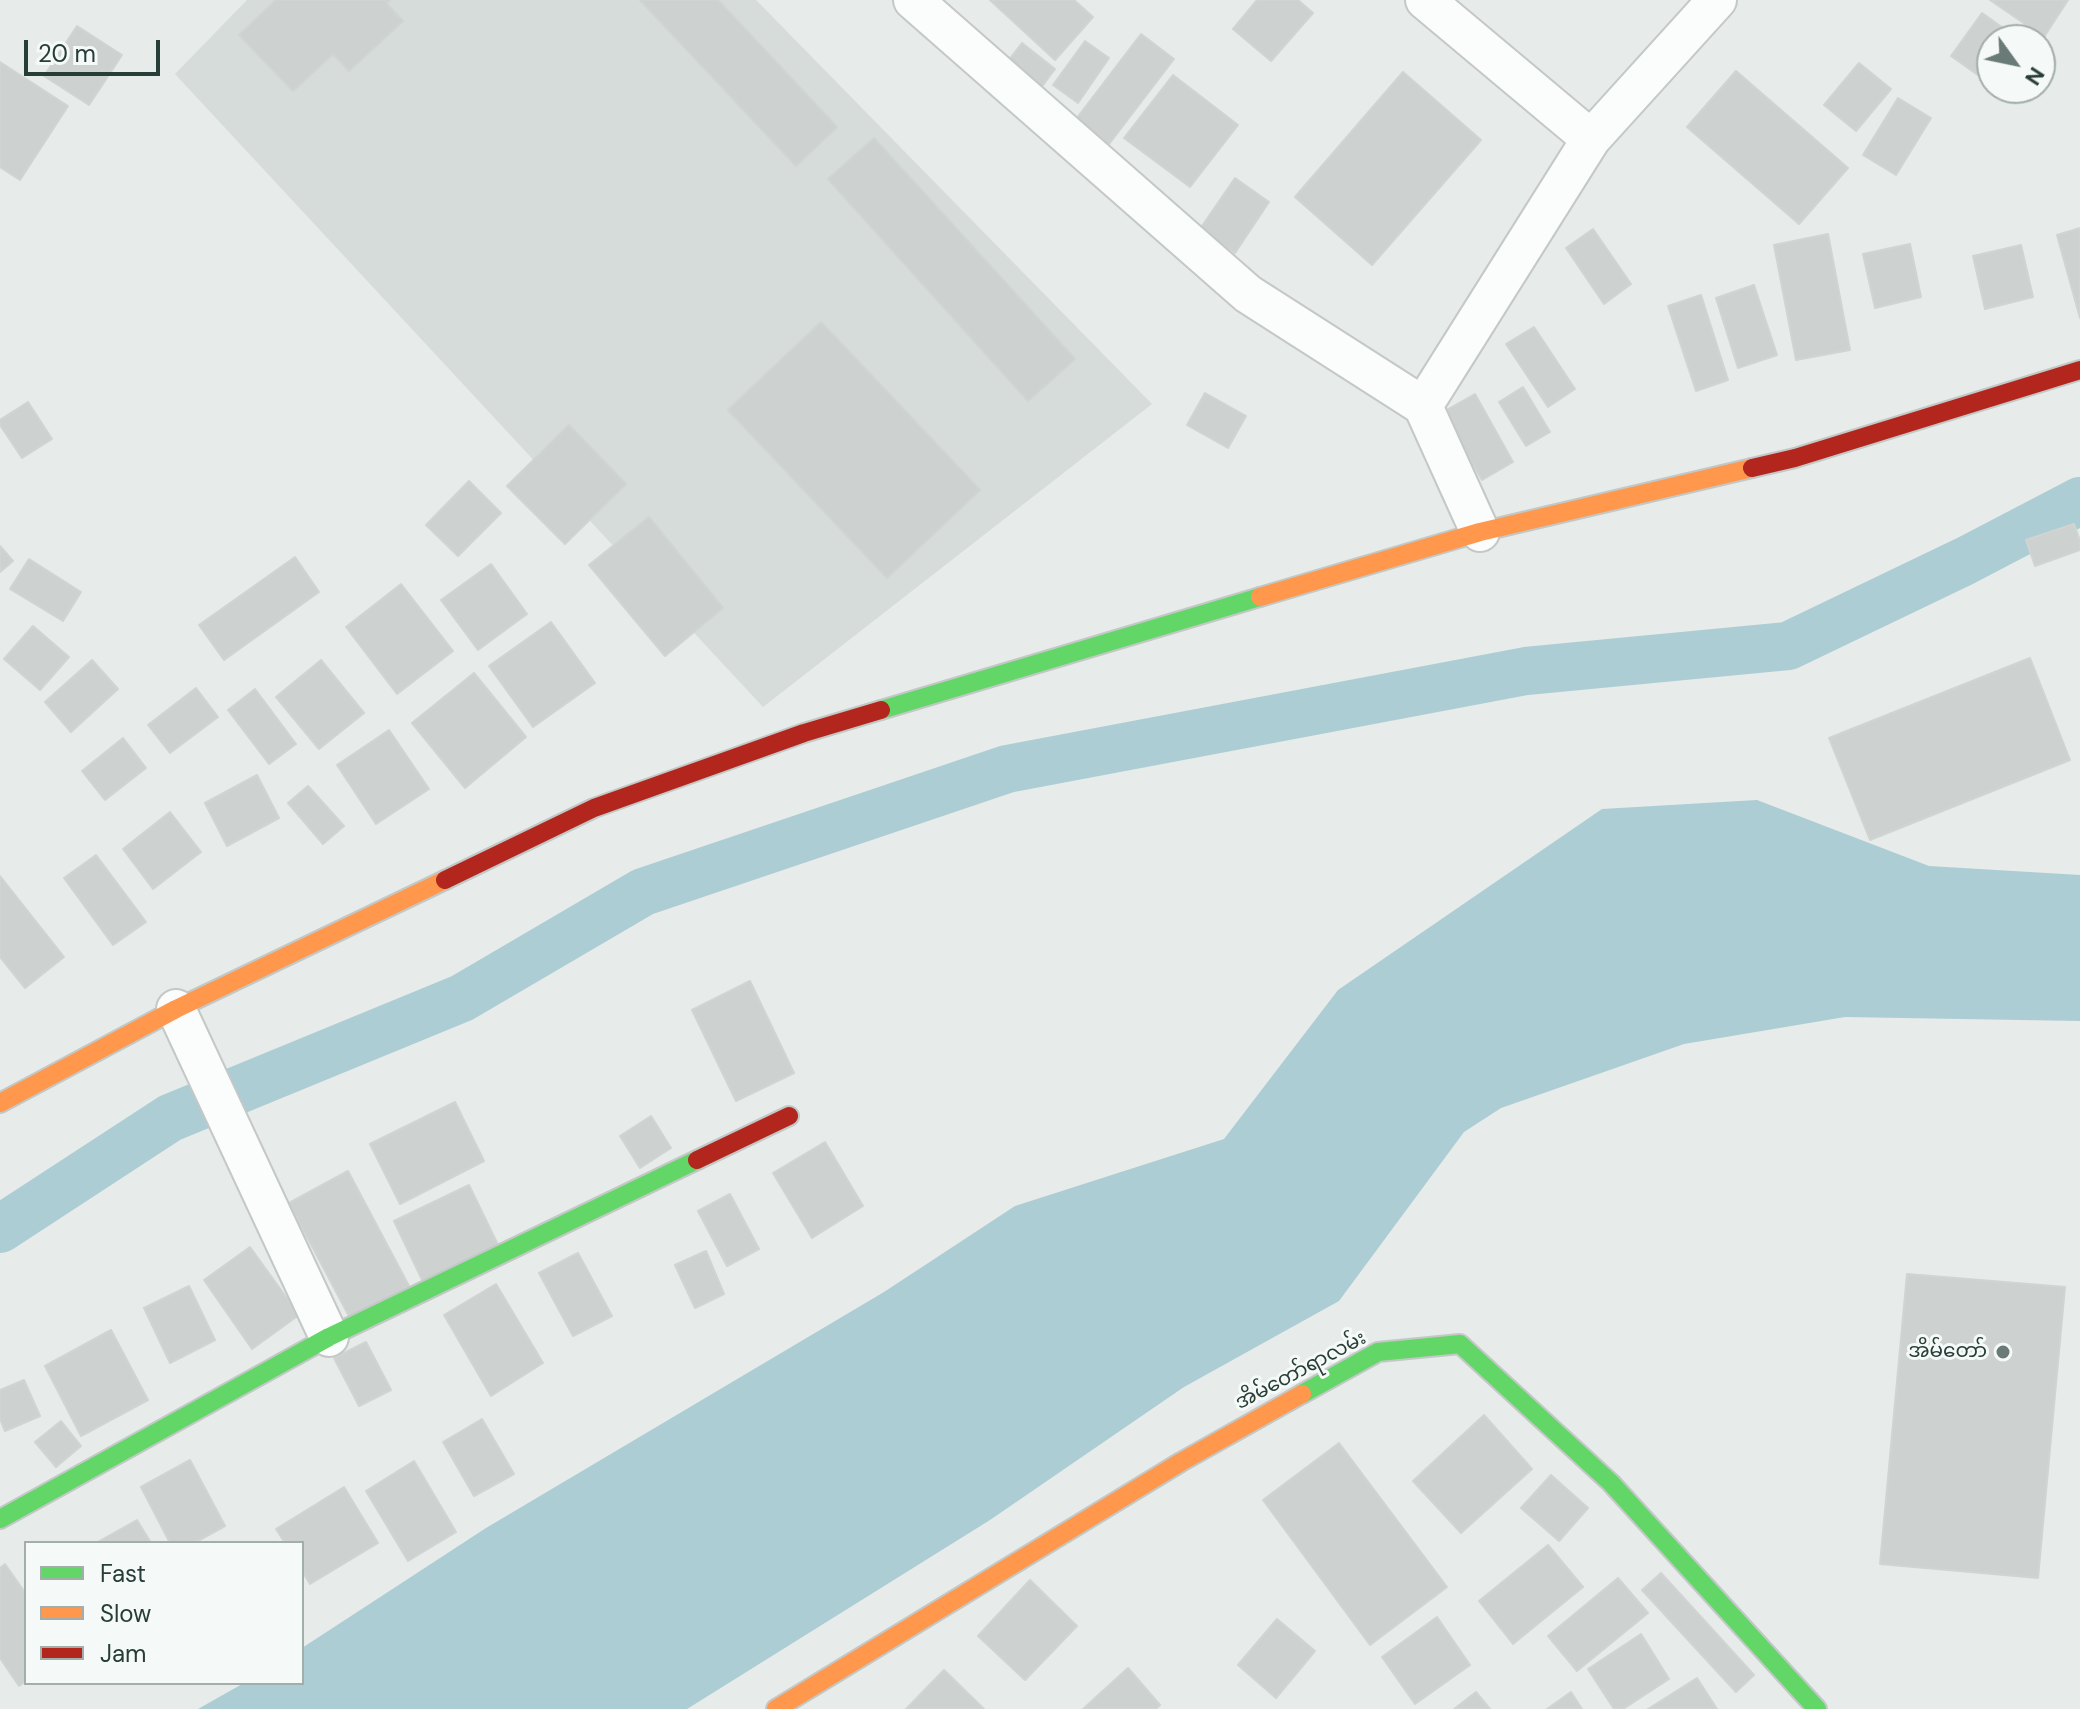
<!DOCTYPE html>
<html>
<head>
<meta charset="utf-8">
<style>
  body { margin:0 }
  #map { position:relative; width:2080px; height:1709px; overflow:hidden; background:#e7ebe9; font-family:"DM Sans",sans-serif }
  canvas { display:block }
  .legend { position:absolute; left:24px; top:1541px; width:280px; height:144px; box-sizing:border-box; background:#f5f9f7; border:2px solid #a2aeab; margin:0; padding:10px 14px; list-style:none; font-size:24px; color:#263d38 }
  .legend li { display:flex; align-items:center; gap:16px; height:40px }
  .legend b { width:40px; border:2px solid #a2aeab }
  .north { position:absolute; left:1976px; top:24px; width:80px; height:80px; box-sizing:border-box; background:#f5f9f7; border:2px solid #a2aeab; border-radius:50%; rotate:123deg; font-size:22px; font-weight:700; line-height:32px; text-align:center; color:#263d38 }
  .north::after { content:''; display:block; margin:auto; width:28px; height:36px; background:#6a7a76; clip-path:polygon(50% 0,100% 100%,50% 72%,0 100%) }
  .scale { position:absolute; left:24px; top:40px; width:136px; height:36px; box-sizing:border-box; border:4px solid #263d38; border-top:0; padding-left:10px; font-size:24px; line-height:28px; white-space:nowrap; color:#263d38; -webkit-text-stroke:6px #f5f9f7; paint-order:stroke }
</style>
</head>
<body>
<div id="map">
<canvas width="2080" height="1709"></canvas>
<ul class="legend">
<li><b style="height:10px;background:#63d668"></b>Fast</li>
<li><b style="height:10px;background:#ff974d"></b>Slow</li>
<li><b style="height:10px;background:#b3261e"></b>Jam</li>
</ul>
<div class="north">N</div>
<div class="scale">20 m</div>
</div>
<script>
const ctx = document.querySelector('canvas').getContext('2d');
ctx.lineJoin = 'round';
function fill(path, color) { ctx.fillStyle = color; ctx.fill(path, 'evenodd'); }
function stroke(path, color, width, dash) { ctx.strokeStyle = color; ctx.lineWidth = width; ctx.lineCap = dash ? 'butt' : 'round'; ctx.setLineDash(dash || []); ctx.stroke(path); }
function write(font, color, halo, rows, align = 'center') {
  ctx.font = font + ' "DM Sans","Noto Sans Myanmar",sans-serif'; ctx.lineWidth = 6; ctx.setLineDash([]); ctx.textBaseline = 'middle'; ctx.strokeStyle = halo; ctx.fillStyle = color; for (const [text, x, y, turn = 0] of rows) {
    ctx.save(); ctx.translate(x, y); ctx.rotate((+turn || 0) * Math.PI / 180); ctx.textAlign = isNaN(turn) ? turn : align; if (halo) ctx.strokeText(text, 0, 0); ctx.fillText(text, 0, 0); ctx.restore();
  }
}
fill(new Path2D(`
  M 247,0 L 756,0 L 1152,404 L 763,707 L 175,74 Z`), '#d5dcd9');
fill(new Path2D(`
  M 1757,800 L 1929,866 L 2080,875 L 2080,1021 L 1845,1017 L 1684,1044 L 1501,1108 L 1464,1132 L 1339,1301 L 1184,1387 L 990,1520 L 687,1709 L 198,1709 L 244,1683 L 302,1683 L 302,1648 L 486,1528 L 884,1292 L 1015,1206 L 1224,1139 L 1338,990 L 1602,809 Z`), '#accdd4');
stroke(new Path2D(`
  M 0,1229 L 170,1118 L 462,998 L 643,892 L 1007,769 L 1526,671 L 1788,646 L 1965,561 L 2080,501`), '#accdd4', 48);
const building = new Path2D(`
  M 276,0 L 390,0 L 386,3 L 403,21 L 349,71 L 333,54 L 293,91 L 239,35 Z
  M 640,0 L 718,0 L 837,127 L 796,166 Z
  M 990,0 L 1074,0 L 1093,17 L 1055,60 Z
  M 1257,0 L 1298,0 L 1313,13 L 1271,61 L 1233,29 Z
  M 1990,0 L 2068,0 L 2044,37 Z
  M 1982,13 L 2020,40 L 1992,40 L 1992,85 L 1951,56 Z
  M 77,26 L 122,55 L 89,105 L 44,76 Z
  M 1141,34 L 1174,59 L 1103,152 L 1070,127 Z
  M 1085,41 L 1109,58 L 1078,103 L 1053,85 Z
  M 1022,43 L 1055,69 L 1035,96 L 1001,70 Z
  M 0,62 L 68,106 L 20,180 L 0,167 Z
  M 1859,63 L 1891,89 L 1856,131 L 1824,105 Z
  M 1736,71 L 1848,168 L 1799,224 L 1687,127 Z
  M 1403,72 L 1481,140 L 1372,265 L 1295,197 Z
  M 1173,75 L 1238,125 L 1190,187 L 1124,138 Z
  M 1898,98 L 1931,118 L 1896,175 L 1863,155 Z
  M 874,138 L 1075,359 L 1028,401 L 828,179 Z
  M 1235,178 L 1269,202 L 1235,253 L 1200,229 Z
  M 2080,228 L 2080,318 L 2057,235 Z
  M 1593,229 L 1631,284 L 1604,304 L 1566,248 Z
  M 1828,234 L 1850,350 L 1796,360 L 1774,245 Z
  M 1910,244 L 1921,297 L 1875,308 L 1863,254 Z
  M 2021,245 L 2033,297 L 1985,309 L 1973,256 Z
  M 1754,285 L 1777,355 L 1738,368 L 1716,298 Z
  M 1701,295 L 1728,380 L 1696,391 L 1668,306 Z
  M 821,322 L 980,490 L 887,578 L 728,410 Z
  M 1534,327 L 1575,389 L 1548,407 L 1506,344 Z
  M 1523,387 L 1550,432 L 1526,446 L 1499,402 Z
  M 1205,393 L 1246,416 L 1228,448 L 1187,425 Z
  M 1475,394 L 1513,462 L 1482,480 L 1443,412 Z
  M 28,402 L 52,439 L 22,458 L 0,425 L 0,420 Z
  M 569,425 L 626,484 L 565,544 L 507,486 Z
  M 469,481 L 501,513 L 458,556 L 426,525 Z
  M 649,517 L 723,608 L 665,656 L 589,565 Z
  M 2074,524 L 2080,541 L 2080,550 L 2035,566 L 2026,540 Z
  M 0,546 L 13,561 L 0,572 Z
  M 295,557 L 319,592 L 224,660 L 199,625 Z
  M 29,559 L 81,592 L 63,621 L 10,589 Z
  M 491,564 L 527,614 L 478,650 L 441,600 Z
  M 401,584 L 453,651 L 397,694 L 346,627 Z
  M 551,622 L 595,683 L 533,727 L 489,666 Z
  M 33,626 L 69,657 L 40,690 L 4,659 Z
  M 2030,658 L 2070,760 L 1870,840 L 1829,738 Z
  M 92,660 L 118,689 L 71,732 L 45,702 Z
  M 321,660 L 364,713 L 319,749 L 276,697 Z
  M 474,673 L 526,737 L 465,788 L 412,723 Z
  M 196,688 L 218,717 L 170,753 L 148,725 Z
  M 255,689 L 296,744 L 269,764 L 228,710 Z
  M 389,730 L 429,789 L 376,824 L 337,765 Z
  M 123,738 L 146,768 L 105,800 L 82,771 Z
  M 257,775 L 279,818 L 227,846 L 205,803 Z
  M 308,786 L 344,826 L 323,844 L 288,803 Z
  M 170,812 L 201,852 L 153,889 L 123,849 Z
  M 96,855 L 146,922 L 113,945 L 64,878 Z
  M 0,876 L 64,957 L 25,988 L 0,957 Z
  M 750,981 L 794,1073 L 736,1101 L 692,1010 Z
  M 455,1102 L 484,1161 L 400,1204 L 370,1144 Z
  M 651,1116 L 671,1148 L 640,1168 L 620,1136 Z
  M 825,1142 L 863,1206 L 812,1238 L 773,1173 Z
  M 348,1171 L 409,1286 L 350,1318 L 289,1203 Z
  M 469,1185 L 500,1249 L 424,1284 L 394,1221 Z
  M 730,1194 L 759,1249 L 727,1266 L 698,1211 Z
  M 250,1247 L 299,1315 L 252,1349 L 204,1280 Z
  M 706,1251 L 724,1294 L 695,1308 L 675,1265 Z
  M 578,1253 L 612,1316 L 573,1336 L 539,1273 Z
  M 1907,1274 L 2065,1287 L 2038,1578 L 1880,1564 Z
  M 496,1284 L 543,1363 L 491,1396 L 444,1315 Z
  M 189,1286 L 215,1340 L 170,1363 L 144,1308 Z
  M 111,1330 L 148,1400 L 81,1436 L 45,1366 Z
  M 366,1342 L 391,1390 L 359,1406 L 334,1358 Z
  M 24,1380 L 40,1416 L 5,1431 L 0,1419 L 0,1390 Z
  M 1484,1415 L 1532,1469 L 1461,1533 L 1413,1481 Z
  M 482,1419 L 514,1474 L 474,1496 L 443,1442 Z
  M 61,1421 L 81,1446 L 56,1467 L 35,1442 Z
  M 1339,1443 L 1447,1587 L 1370,1645 L 1263,1500 Z
  M 190,1460 L 225,1526 L 194,1543 L 170,1543 L 141,1487 Z
  M 414,1461 L 456,1532 L 408,1561 L 366,1491 Z
  M 1551,1475 L 1588,1508 L 1559,1541 L 1521,1508 Z
  M 344,1487 L 378,1543 L 310,1584 L 302,1571 L 302,1543 L 285,1543 L 276,1529 Z
  M 137,1520 L 151,1543 L 96,1543 Z
  M 1548,1545 L 1583,1587 L 1513,1644 L 1479,1601 Z
  M 5,1564 L 26,1594 L 26,1681 L 19,1686 L 0,1658 L 0,1568 Z
  M 1661,1573 L 1754,1675 L 1736,1692 L 1642,1590 Z
  M 1618,1578 L 1648,1613 L 1577,1671 L 1548,1636 Z
  M 1030,1580 L 1077,1626 L 1025,1680 L 978,1636 Z
  M 1437,1617 L 1470,1665 L 1415,1704 L 1382,1657 Z
  M 1277,1619 L 1315,1651 L 1276,1698 L 1238,1665 Z
  M 1641,1634 L 1669,1679 L 1623,1709 L 1614,1709 L 1588,1669 Z
  M 1128,1668 L 1160,1705 L 1156,1709 L 1083,1709 Z
  M 944,1670 L 984,1709 L 906,1709 Z
  M 1697,1678 L 1717,1709 L 1648,1709 Z
  M 1476,1692 L 1490,1709 L 1454,1709 Z
  M 1571,1692 L 1582,1709 L 1547,1709 Z`);
fill(building, '#cdd2d0');
stroke(building, '#d0d4d2', 2);
const street = new Path2D(`
  M 913,0 L 1248,294 L 1423,406 L 1480,532
  M 1425,0 L 1591,139
  M 1423,406 L 1591,139 L 1717,0
  M 176,1009 L 329,1337`);
const fast = new Path2D(`
  M 881,710 L 1260,597
  M 1302,1394 L 1378,1352 L 1460,1344 L 1611,1483 L 1817,1709
  M 0,1519 L 329,1337 L 697,1160`);
const slow = new Path2D(`
  M 1260,597 L 1480,532 L 1752,468
  M 0,1103 L 176,1009 L 445,880
  M 776,1709 L 1181,1462 L 1302,1394`);
const jam = new Path2D(`
  M 1752,468 L 1795,458 L 2080,370
  M 445,880 L 594,808 L 804,733 L 881,710
  M 697,1160 L 789,1116`);
stroke(street, '#c4c8c6', 42);
stroke(fast, '#c2c8c6', 22);
stroke(slow, '#c2c8c6', 22);
stroke(jam, '#c2c8c6', 22);
stroke(street, '#fbfcfc', 38);
stroke(fast, '#63d668', 18);
stroke(slow, '#ff974d', 18);
stroke(jam, '#b3261e', 18);
for (const [x, y, r, color] of [
  [2003,1352,8,"#6a7a76"]
]) { const dot = new Path2D(); dot.arc(x, y, r, 0, 2 * Math.PI); ctx.fillStyle = color; ctx.fill(dot); stroke(dot, '#f5f9f7', 3); }
write('20px', '#263d38', '#f5f9f7', [
  ["အိမ်တော်",1987,1352]
], 'right');
write('20px', '#263d38', '#f5f9f7', [
  ["အိမ်တော်ရာလမ်း",1301,1371,-28]
]);
</script>
</body>
</html>
